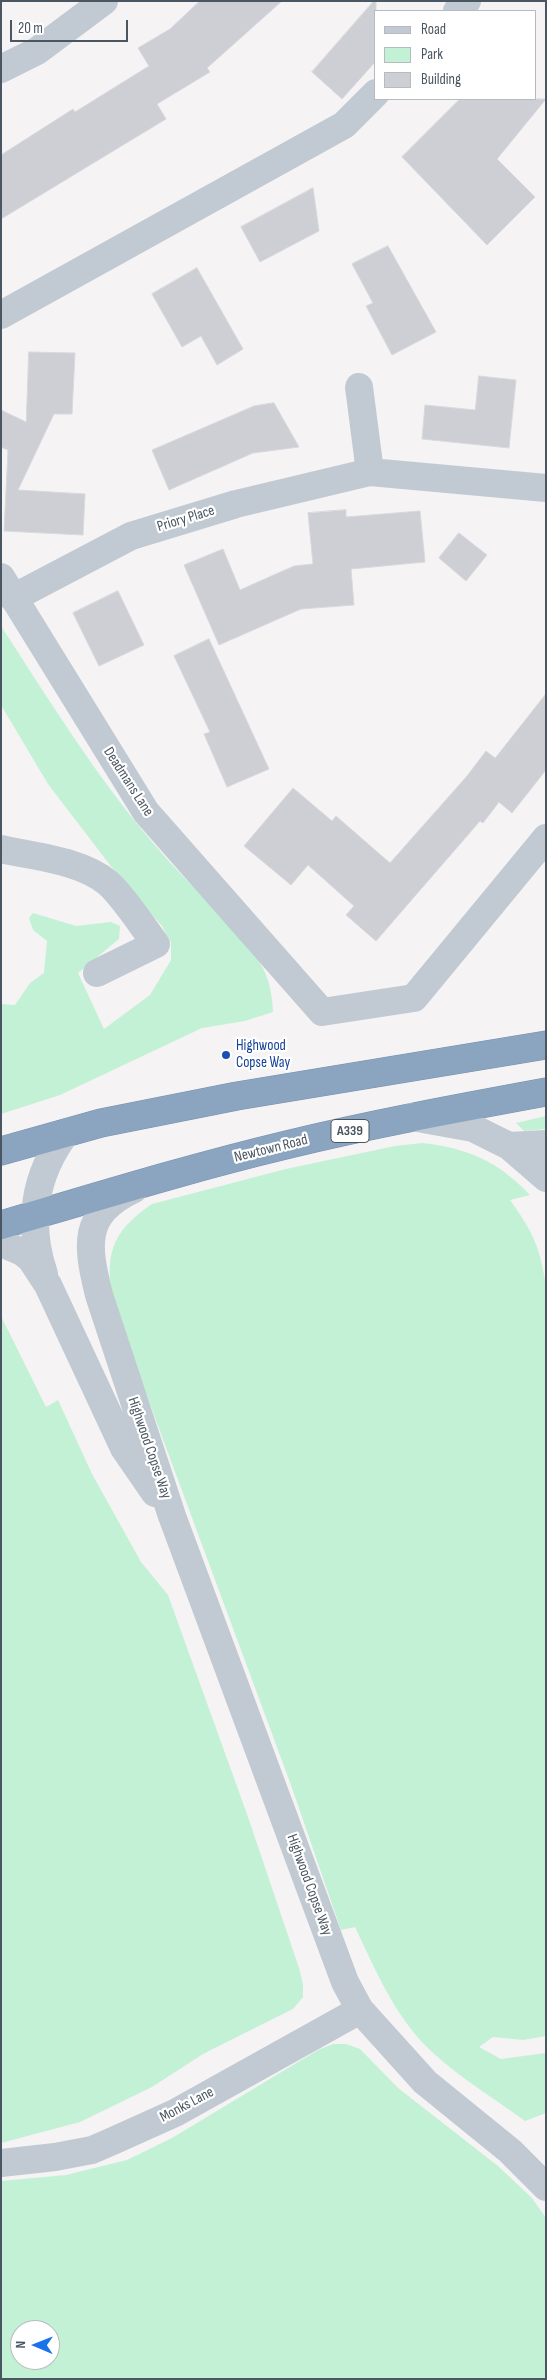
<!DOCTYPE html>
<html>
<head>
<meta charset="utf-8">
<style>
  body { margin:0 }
  #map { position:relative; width:547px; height:2380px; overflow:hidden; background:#f5f3f3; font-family:"Sofia Sans Condensed",sans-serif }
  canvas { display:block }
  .frame { position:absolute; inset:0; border:2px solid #4a5661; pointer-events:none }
  .legend { position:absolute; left:374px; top:10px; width:162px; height:90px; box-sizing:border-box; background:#fff; border:1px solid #b7bbc0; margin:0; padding:6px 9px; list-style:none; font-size:15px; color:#4a5661 }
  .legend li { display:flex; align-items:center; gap:10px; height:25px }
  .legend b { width:25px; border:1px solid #b7bbc0 }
  .north { position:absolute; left:10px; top:2320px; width:50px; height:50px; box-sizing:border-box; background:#fff; border:1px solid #b7bbc0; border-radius:50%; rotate:271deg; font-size:14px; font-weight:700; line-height:20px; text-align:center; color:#4a5661 }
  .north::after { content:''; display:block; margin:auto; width:18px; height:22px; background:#1a73e8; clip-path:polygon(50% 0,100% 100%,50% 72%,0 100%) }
  .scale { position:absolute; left:10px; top:20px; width:118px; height:22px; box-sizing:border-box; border:2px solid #4a5661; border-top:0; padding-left:6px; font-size:15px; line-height:18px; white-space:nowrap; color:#4a5661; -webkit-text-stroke:4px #fff; paint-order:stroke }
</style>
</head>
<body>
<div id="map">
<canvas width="547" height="2380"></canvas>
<div class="frame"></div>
<ul class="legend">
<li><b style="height:6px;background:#c1cad2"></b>Road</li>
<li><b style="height:14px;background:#c3f1d5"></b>Park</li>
<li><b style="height:14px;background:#cdcfd5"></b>Building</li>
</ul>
<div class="north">N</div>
<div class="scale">20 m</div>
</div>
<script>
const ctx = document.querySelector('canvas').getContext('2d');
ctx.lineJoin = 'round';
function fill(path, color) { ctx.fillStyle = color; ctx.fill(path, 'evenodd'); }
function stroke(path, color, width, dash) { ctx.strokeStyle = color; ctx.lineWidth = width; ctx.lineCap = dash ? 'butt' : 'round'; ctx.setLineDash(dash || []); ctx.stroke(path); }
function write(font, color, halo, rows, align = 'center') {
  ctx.font = font + ' "Sofia Sans Condensed",sans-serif'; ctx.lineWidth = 4.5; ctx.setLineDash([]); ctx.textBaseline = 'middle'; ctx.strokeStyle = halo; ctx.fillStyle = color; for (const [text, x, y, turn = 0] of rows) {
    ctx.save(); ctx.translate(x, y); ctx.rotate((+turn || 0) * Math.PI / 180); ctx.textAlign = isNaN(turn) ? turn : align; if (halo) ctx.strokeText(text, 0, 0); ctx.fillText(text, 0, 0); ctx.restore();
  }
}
fill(new Path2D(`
  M 1,626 C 49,700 96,776 153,843 C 185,882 225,914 255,955 C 268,973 272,990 273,1012 L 245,1021 L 202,1028 L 60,1095 L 1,1114 L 1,1004 L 15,1005 L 30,983 L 44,973 L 47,941 L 33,930 L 29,918 L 33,913 L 76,926 L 111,922 L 120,926 L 119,939 L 78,973 L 104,1029 L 150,995 L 171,960 L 171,942 L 162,926 L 126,886 L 48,784 L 1,705 Z
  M 546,1116 L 546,1129 L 524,1131 L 516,1123 Z
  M 422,1143 C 468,1148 499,1162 530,1195 L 510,1200 C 533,1232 540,1247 546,1286 L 546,2036 L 523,2040 L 493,2037 L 479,2047 L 501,2059 L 546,2053 L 546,2113 L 525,2121 C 494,2098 458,2077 430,2050 C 395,2017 375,1969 355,1927 L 341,1930 L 291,1785 L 114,1307 C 105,1258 108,1234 152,1204 L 286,1169 L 395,1146 Z
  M 1,1316 L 46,1407 L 58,1400 L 92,1474 L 141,1562 L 168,1595 L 248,1817 L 299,1968 L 303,1984 L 303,1997 L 293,2009 L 203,2054 L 152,2087 L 80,2122 L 1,2143 Z
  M 333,2044 L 346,2044 L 360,2049 L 398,2088 L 498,2166 L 532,2198 L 546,2218 L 546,2379 L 1,2379 L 1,2181 L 66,2175 L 127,2160 L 172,2138 L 318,2050 ZM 20,2330 L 50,2330 L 50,2360 L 20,2360 Z`), '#c3f1d5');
const building = new Path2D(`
  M 200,1 L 282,1 L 207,68 L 210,72 L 157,104 L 166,119 L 1,219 L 1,155 L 73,109 L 75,112 L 149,66 L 138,48 L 170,29 Z
  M 374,1 L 376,1 L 376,61 L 342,99 L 312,72 Z
  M 460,99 L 546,99 L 497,159 L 535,197 L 487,245 L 402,157 Z
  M 313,188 L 319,231 L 260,262 L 241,227 Z
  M 388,246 L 436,332 L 392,355 L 366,306 L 373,303 L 352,264 Z
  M 197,268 L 243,349 L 217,365 L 201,336 L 182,347 L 152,294 Z
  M 29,352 L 75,353 L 72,414 L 54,414 L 18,490 L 85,494 L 83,535 L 4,531 L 8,450 L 1,447 L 1,410 L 26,422 Z
  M 479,376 L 516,380 L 509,448 L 422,439 L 425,405 L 475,410 Z
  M 274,403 L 299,447 L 253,453 L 169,490 L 152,450 L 254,406 Z
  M 346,510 L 346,517 L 420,511 L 425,562 L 351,569 L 354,605 L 301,609 L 219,645 L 184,565 L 223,549 L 240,590 L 294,566 L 313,564 L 308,513 Z
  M 459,533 L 487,555 L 466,581 L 439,558 Z
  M 118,591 L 144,645 L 99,666 L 73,613 Z
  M 209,639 L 269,769 L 227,787 L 204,734 L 210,732 L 174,656 Z
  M 546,694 L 546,770 L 512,813 L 499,802 L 483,823 L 480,821 L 376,941 L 346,915 L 354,906 L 308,865 L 291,885 L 244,846 L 293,788 L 332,821 L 336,816 L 390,863 L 467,776 L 486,751 L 495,758 Z`);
fill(building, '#cdcfd5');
stroke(building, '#d7d9de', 1);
const highway = new Path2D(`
  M 1,1151 L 101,1123 L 237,1096 L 546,1045
  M 1,1225 C 96,1197 190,1168 286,1145 C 372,1124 459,1108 546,1092`);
stroke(highway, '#7690ad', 29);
stroke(new Path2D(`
  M 457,11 L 467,1
  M 1,69 L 37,51 L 104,1
  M 1,315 L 344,125 L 376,93
  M 359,387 L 370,472
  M 1,577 L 146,812 L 322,1012 L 414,998 L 546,838
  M 13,598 L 131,536 L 236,504 L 370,472 L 546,488
  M 1,849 C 35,857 80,860 108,883 C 124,897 142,926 156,944 L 97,973
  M 412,1117 L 473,1128 L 509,1146 L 546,1178
  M 509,1146 L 546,1144
  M 134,1189 C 81,1214 87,1246 99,1295 L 172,1516 L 345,1982 L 360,2010 L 425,2082 L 510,2151 L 546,2187
  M 1,1243 L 22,1252 L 31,1259 L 48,1285 L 124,1448 L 155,1493
  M 44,1274 C 27,1224 34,1175 66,1133
  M 1,2163 L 55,2157 L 92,2150 L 115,2140 L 175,2113 L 360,2010`), '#c1cad2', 28);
stroke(highway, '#8ba5c1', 28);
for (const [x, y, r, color] of [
  [226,1055,5,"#1a4fb4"]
]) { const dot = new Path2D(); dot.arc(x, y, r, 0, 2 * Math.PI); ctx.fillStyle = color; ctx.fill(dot); stroke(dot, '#fff', 2); }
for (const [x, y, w] of [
  [350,1131,38]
]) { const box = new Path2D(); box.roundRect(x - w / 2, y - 11.5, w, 23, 4); ctx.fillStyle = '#fff'; ctx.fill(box); stroke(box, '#4a5661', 1); }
write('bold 14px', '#4a5661', null, [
  ["A339",350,1131]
]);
write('15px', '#4a5661', '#fff', [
  ["Priory Place",186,519,-17],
  ["Deadmans Lane",128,782,57],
  ["Newtown Road",271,1149,-14],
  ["Highwood Copse Way",149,1448,71],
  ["Highwood Copse Way",309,1885,70],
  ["Monks Lane",187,2105,-28]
]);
write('15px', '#164399', '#fff', [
  ["Highwood",236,1046],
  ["Copse Way",236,1063]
], 'left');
</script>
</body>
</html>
